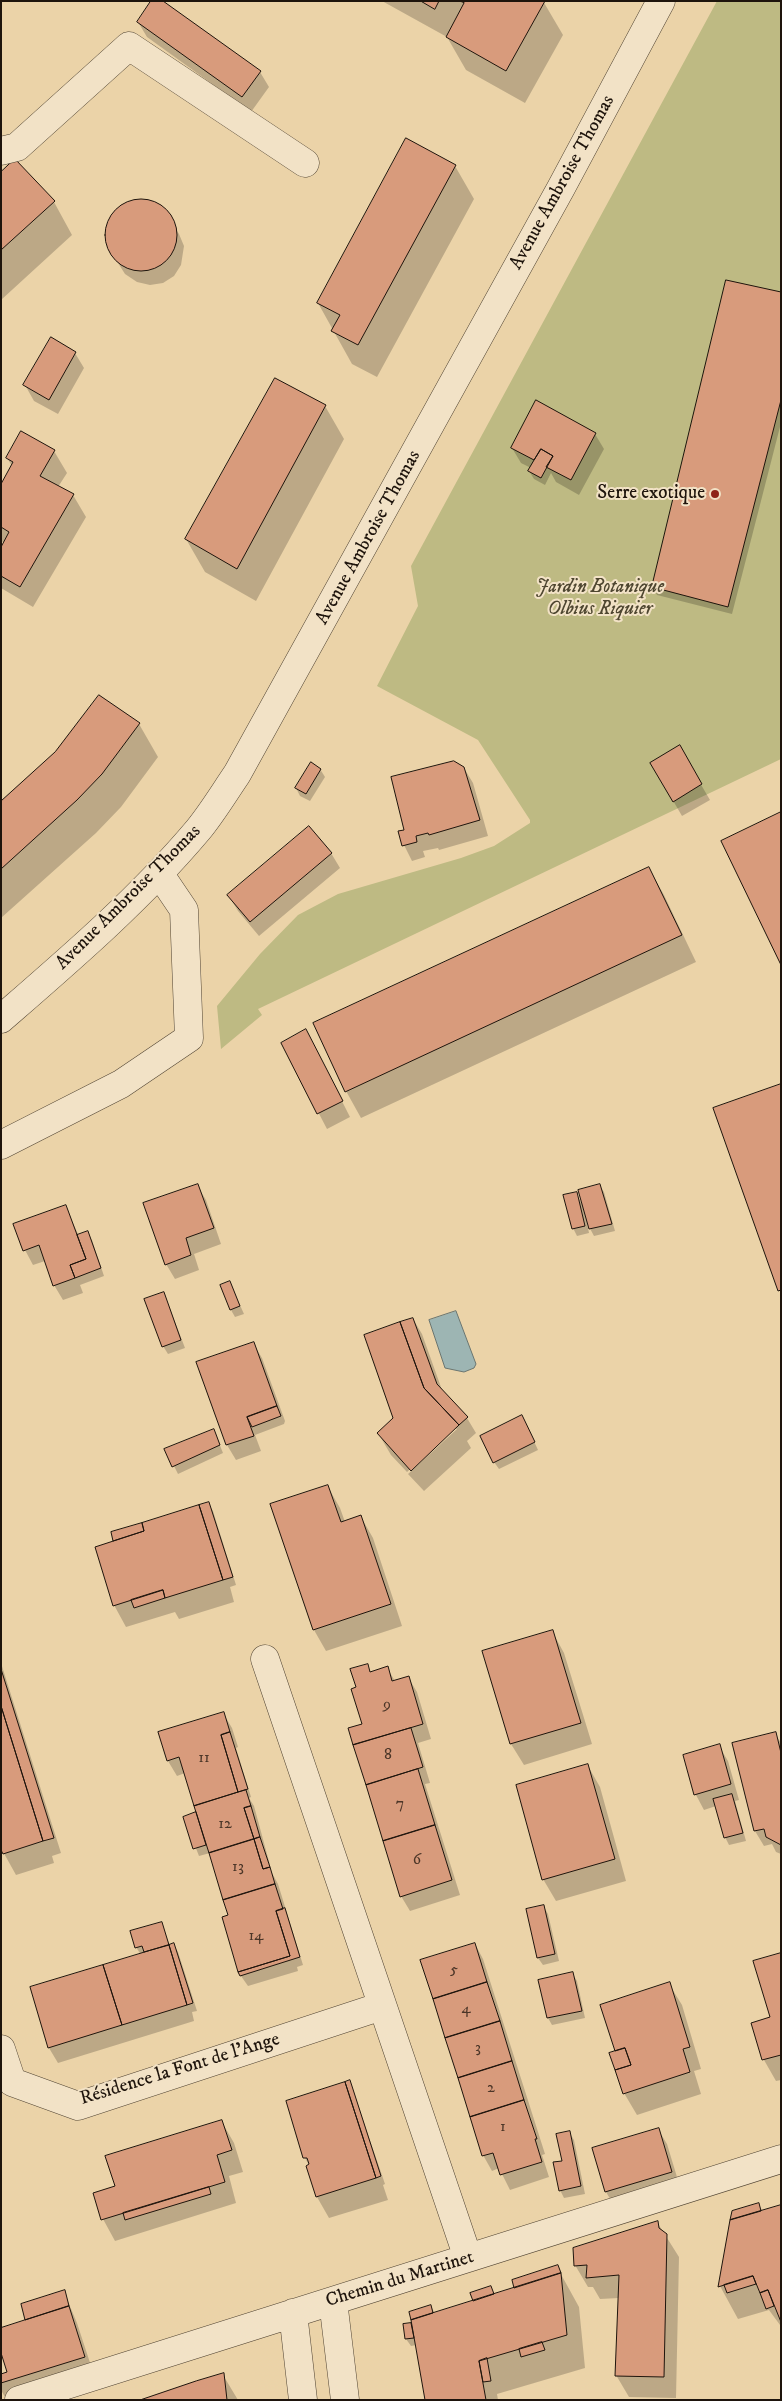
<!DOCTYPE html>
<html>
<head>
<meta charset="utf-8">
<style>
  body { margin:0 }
  #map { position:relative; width:782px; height:2401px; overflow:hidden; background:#ebd3a8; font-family:"IM FELL DW Pica",serif }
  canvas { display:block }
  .frame { position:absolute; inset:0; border:2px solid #1e140c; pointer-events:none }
</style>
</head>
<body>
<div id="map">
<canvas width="782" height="2401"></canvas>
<div class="frame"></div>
</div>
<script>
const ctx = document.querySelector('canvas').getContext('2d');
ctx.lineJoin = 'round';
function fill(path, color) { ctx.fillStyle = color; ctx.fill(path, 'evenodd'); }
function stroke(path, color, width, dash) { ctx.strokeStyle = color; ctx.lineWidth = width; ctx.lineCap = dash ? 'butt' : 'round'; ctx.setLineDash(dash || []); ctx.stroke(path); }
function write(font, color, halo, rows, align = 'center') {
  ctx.font = font + ' "IM FELL DW Pica",serif'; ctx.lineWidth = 4; ctx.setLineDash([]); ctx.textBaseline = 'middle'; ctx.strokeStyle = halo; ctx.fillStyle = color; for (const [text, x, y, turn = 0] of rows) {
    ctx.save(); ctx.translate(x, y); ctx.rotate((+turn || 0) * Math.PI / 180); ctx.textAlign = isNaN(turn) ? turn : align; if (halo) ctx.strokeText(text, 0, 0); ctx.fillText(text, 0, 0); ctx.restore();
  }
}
fill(new Path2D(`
  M 717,1 L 781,1 L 781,759 L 258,1009 L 262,1015 L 221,1049 L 217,1006 L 260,954 L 298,915 L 338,894 L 461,858 L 494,846 L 530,823 L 530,820 L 478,740 L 377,686 L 418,606 L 411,566 Z`), '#beba83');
const water = new Path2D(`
  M 456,1311 L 476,1364 L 474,1368 L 464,1372 L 445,1368 L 429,1320 Z`);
fill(water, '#9db5b3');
stroke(water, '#6a7570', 1);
fill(new Path2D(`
  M 382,1 L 543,1 L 563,35 L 525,103 L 466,70 L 447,37 Z
  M 138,22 L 260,72 L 269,87 L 251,112 L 147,37 Z
  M 455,166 L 474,199 L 377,377 L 352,364 L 318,303 Z
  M 1,173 L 54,202 L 72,235 L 1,300 Z
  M 142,200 L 162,208 L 179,234 L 184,246 L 181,265 L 174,276 L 163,283 L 150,285 L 137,282 L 125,274 L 111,252 L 107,238 L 108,223 L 116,211 L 128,202 Z
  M 781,294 L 781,423 L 732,614 L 657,595 L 653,587 Z
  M 75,353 L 84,368 L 58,414 L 34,401 L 25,385 Z
  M 325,406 L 344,439 L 256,601 L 205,572 L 186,539 Z
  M 595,434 L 604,449 L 579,495 L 556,482 L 551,473 L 545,485 L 534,479 L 529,471 L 531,468 L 521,463 L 512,448 Z
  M 54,451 L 67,473 L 58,487 L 73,495 L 86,517 L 33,607 L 1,588 L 1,549 L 5,543 L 1,541 L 1,486 L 12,466 L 7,458 Z
  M 99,697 L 139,724 L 158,757 L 121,807 L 96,833 L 1,918 L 1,802 L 56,752 Z
  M 679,747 L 710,800 L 682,816 L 651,763 Z
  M 464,768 L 473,783 L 488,836 L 439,850 L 438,848 L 423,851 L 425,857 L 412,861 L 404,845 L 406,831 Z
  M 320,769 L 325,777 L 310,801 L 300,796 L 296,788 Z
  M 331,853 L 340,868 L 259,936 L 238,911 L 229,896 Z
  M 649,868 L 664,895 L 696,962 L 361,1118 L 346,1091 L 315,1024 Z
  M 282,1043 L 314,1046 L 350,1117 L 327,1129 Z
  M 197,1185 L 206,1200 L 221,1244 L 194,1254 L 199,1270 L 175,1279 L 166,1264 Z
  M 599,1185 L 604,1192 L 615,1231 L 594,1236 L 587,1223 L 589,1233 L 577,1236 L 573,1228 L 576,1193 L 582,1204 Z
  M 65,1206 L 79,1236 L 87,1233 L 92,1240 L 104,1276 L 80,1285 L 83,1293 L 63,1300 L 54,1285 L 45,1261 L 33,1265 L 25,1250 Z
  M 230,1283 L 244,1314 L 235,1317 L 231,1310 Z
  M 164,1293 L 185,1348 L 168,1354 L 163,1346 Z
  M 413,1319 L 422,1334 L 442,1390 L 467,1418 L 476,1433 L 467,1441 L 471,1448 L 424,1491 L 408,1474 L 457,1429 L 455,1428 L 407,1472 L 391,1455 L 378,1433 L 394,1418 Z
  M 253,1343 L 262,1358 L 285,1421 L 284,1424 L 255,1435 L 261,1451 L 236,1460 L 227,1445 L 197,1363 Z
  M 526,1424 L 538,1450 L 499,1469 L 494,1462 Z
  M 217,1438 L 223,1453 L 178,1474 L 166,1450 Z
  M 328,1487 L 340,1508 L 345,1522 L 361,1517 L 373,1538 L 402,1626 L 326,1651 L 314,1630 Z
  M 208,1503 L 213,1511 L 236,1585 L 230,1587 L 234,1602 L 179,1619 L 175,1612 L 126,1627 L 114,1605 L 114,1540 Z
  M 552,1631 L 564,1653 L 592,1744 L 524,1765 L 511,1744 L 483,1652 Z
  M 1,1663 L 61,1853 L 52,1856 L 54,1863 L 16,1875 L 1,1848 Z
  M 367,1666 L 371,1673 L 387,1668 L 395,1681 L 408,1677 L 417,1692 L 431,1739 L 418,1743 L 430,1783 L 425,1784 L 460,1895 L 410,1911 L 401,1896 L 350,1729 L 363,1724 L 357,1688 Z
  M 223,1713 L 232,1728 L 238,1747 L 236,1748 L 251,1797 L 249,1798 L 254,1806 L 270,1865 L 268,1861 L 266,1862 L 278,1884 L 303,1965 L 297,1967 L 298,1971 L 248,1986 L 241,1976 L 223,1918 L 229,1916 L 210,1853 L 199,1856 L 184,1818 L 198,1813 L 185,1773 L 177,1776 L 168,1761 L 160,1733 Z
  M 775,1734 L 781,1743 L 781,1854 L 776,1852 L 772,1844 L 764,1846 L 755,1831 L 733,1744 Z
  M 719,1746 L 728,1761 L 739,1800 L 735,1801 L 746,1841 L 729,1845 L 725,1837 L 716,1806 L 704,1810 L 696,1795 L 684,1756 Z
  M 588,1766 L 600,1787 L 626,1881 L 556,1901 L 543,1879 Z
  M 544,1907 L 548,1914 L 559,1961 L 543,1965 L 538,1958 L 528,1910 Z
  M 161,1923 L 170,1946 L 174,1945 L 178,1952 L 197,2011 L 192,2012 L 194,2021 L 58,2063 L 49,2048 L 31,1988 L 141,1955 L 136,1947 Z
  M 475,1944 L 483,1959 L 545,2154 L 542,2155 L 549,2177 L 510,2190 L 499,2168 L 492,2171 L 483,2155 Z
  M 781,1955 L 781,2080 L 776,2081 L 764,2060 L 753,2024 L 772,2018 Z
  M 572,1973 L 577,1981 L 585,2018 L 552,2025 L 548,2018 L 540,1981 Z
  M 669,1984 L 682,2005 L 701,2069 L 694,2071 L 701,2094 L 637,2115 L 624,2093 L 616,2051 L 602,2006 Z
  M 350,2082 L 385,2184 L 383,2185 L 388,2200 L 329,2218 L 317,2197 L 307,2166 L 309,2165 L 305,2158 Z
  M 222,2122 L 234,2143 L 243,2172 L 229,2176 L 236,2203 L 115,2241 L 103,2219 L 117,2187 Z
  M 658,2129 L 667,2144 L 680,2187 L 615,2207 L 606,2192 L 594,2149 Z
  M 569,2132 L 574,2140 L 585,2194 L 564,2198 L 560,2190 Z
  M 759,2205 L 763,2212 L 781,2207 L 780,2325 L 769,2310 L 738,2319 L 720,2286 L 731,2221 Z
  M 657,2222 L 679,2257 L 676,2398 L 629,2397 L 616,2375 L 619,2298 L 600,2299 L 593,2287 L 588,2287 L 575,2265 Z
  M 557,2267 L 579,2307 L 585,2368 L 497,2394 L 498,2400 L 427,2400 L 417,2345 L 411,2346 L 406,2339 L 404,2325 L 411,2324 L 414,2329 L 410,2312 L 431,2306 L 435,2314 L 495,2295 L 516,2289 Z
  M 64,2292 L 77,2323 L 93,2372 L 6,2399 L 1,2390 L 1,2375 L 8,2373 L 26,2320 Z
  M 223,2375 L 238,2400 L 143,2400 Z`), '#0003');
const building = new Path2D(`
  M 151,1 L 163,1 L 261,71 L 242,97 L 137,22 Z
  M 421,1 L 439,1 L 435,9 Z
  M 460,1 L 545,1 L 506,71 L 446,37 L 464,3 Z
  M 406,138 L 456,165 L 358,345 L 331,331 L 340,315 L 317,303 Z
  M 15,159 L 55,201 L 1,250 L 1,172 Z
  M105 235a36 36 0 1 1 72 0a36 36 0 1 1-72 0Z
  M 726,280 L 781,292 L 781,400 L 728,607 L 652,587 Z
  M 51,337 L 76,352 L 49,400 L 23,385 Z
  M 275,378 L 326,405 L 237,569 L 185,539 Z
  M 536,400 L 596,433 L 571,480 L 546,467 L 553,456 L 541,449 L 534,460 L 511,448 Z
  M 21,431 L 55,450 L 40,476 L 74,494 L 20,587 L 1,576 L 1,547 L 9,532 L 1,527 L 1,484 L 13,462 L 6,458 Z
  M 541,449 L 553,456 L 541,478 L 528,471 Z
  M 99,695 L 140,723 L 102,774 L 77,800 L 1,869 L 1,801 L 55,752 Z
  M 680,745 L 702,784 L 673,802 L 650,763 Z
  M 454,761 L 464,767 L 480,820 L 429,835 L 428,833 L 416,836 L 417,842 L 402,846 L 398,831 L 404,830 L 391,777 Z
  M 311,762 L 321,769 L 306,794 L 295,788 Z
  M 781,812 L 781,965 L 721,841 Z
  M 309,826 L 332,853 L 250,922 L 227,895 Z
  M 649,867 L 682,935 L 345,1092 L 313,1023 Z
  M 306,1029 L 343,1101 L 317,1114 L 281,1043 Z
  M 781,1084 L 781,1290 L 778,1291 L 713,1108 Z
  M 198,1184 L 214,1228 L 186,1238 L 191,1255 L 165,1265 L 143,1203 Z
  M 600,1184 L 612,1224 L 589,1229 L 578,1190 Z
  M 577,1192 L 585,1226 L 572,1229 L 563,1195 Z
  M 66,1205 L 86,1259 L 70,1265 L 75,1278 L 53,1286 L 39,1245 L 23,1251 L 13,1224 Z
  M 88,1231 L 101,1268 L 75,1278 L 70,1265 L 86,1259 L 77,1235 Z
  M 230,1281 L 240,1306 L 230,1310 L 220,1285 Z
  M 164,1292 L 181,1340 L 162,1347 L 144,1299 Z
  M 413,1318 L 437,1384 L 468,1417 L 459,1425 L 424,1388 L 400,1322 Z
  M 400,1322 L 424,1388 L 459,1425 L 411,1471 L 377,1433 L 393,1418 L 364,1335 Z
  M 254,1342 L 277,1406 L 247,1417 L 254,1436 L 226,1445 L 196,1362 Z
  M 277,1406 L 281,1416 L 252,1427 L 247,1417 Z
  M 522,1415 L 535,1442 L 493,1463 L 480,1436 Z
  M 214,1429 L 220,1445 L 172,1467 L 164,1449 Z
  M 328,1485 L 341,1522 L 361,1515 L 391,1604 L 313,1630 L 270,1504 Z
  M 209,1502 L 233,1577 L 223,1580 L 199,1505 Z
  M 199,1505 L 223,1580 L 165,1598 L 163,1590 L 113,1606 L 95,1547 L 144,1531 L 142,1523 Z
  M 142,1523 L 144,1531 L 113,1541 L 111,1532 Z
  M 163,1590 L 165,1598 L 134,1608 L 131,1600 Z
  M 553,1630 L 581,1723 L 510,1744 L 482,1651 Z
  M 368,1664 L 370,1672 L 388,1666 L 392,1681 L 409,1676 L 423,1724 L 353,1745 L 348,1728 L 362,1724 L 351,1689 L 356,1687 L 350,1669 Z
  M 1,1669 L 54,1838 L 43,1841 L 1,1706 Z
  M 1,1706 L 43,1841 L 3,1854 L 1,1850 Z
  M 224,1712 L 230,1732 L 221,1735 L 238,1792 L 194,1806 L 179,1757 L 167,1761 L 158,1732 Z
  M 411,1728 L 423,1767 L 366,1785 L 353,1745 Z
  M 230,1732 L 248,1789 L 238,1792 L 221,1735 Z
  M 776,1732 L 781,1753 L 781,1845 L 766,1837 L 764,1829 L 754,1831 L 732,1743 Z
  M 720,1744 L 731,1784 L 694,1795 L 683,1755 Z
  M 588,1764 L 615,1859 L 542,1880 L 516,1785 Z
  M 418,1769 L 435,1825 L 383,1841 L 366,1785 Z
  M 246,1790 L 251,1806 L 244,1808 L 254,1839 L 209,1853 L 194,1806 Z
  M 732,1794 L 743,1833 L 724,1838 L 713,1799 Z
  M 251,1806 L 260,1837 L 254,1839 L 244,1808 Z
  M 196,1812 L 206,1845 L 193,1849 L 183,1817 Z
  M 435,1825 L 452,1880 L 400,1897 L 383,1841 Z
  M 260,1837 L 270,1867 L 263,1869 L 254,1839 Z
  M 254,1839 L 263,1869 L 270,1867 L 275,1884 L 223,1900 L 209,1853 Z
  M 275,1884 L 283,1909 L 276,1911 L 290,1956 L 238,1972 L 222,1917 L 228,1915 L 223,1900 Z
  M 544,1905 L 555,1954 L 537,1958 L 526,1909 Z
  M 285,1908 L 300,1957 L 240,1976 L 238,1972 L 290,1956 L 276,1911 Z
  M 162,1922 L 169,1945 L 144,1952 L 142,1946 L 135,1948 L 130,1931 Z
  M 174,1943 L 193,2003 L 187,2005 L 169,1945 Z
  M 475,1943 L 487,1982 L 433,1999 L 420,1960 Z
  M 169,1945 L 187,2005 L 122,2025 L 103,1965 Z
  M 781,1953 L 781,2055 L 762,2060 L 751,2023 L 770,2017 L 753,1961 Z
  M 103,1965 L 122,2025 L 48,2048 L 30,1987 Z
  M 573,1972 L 582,2011 L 547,2018 L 538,1980 Z
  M 487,1982 L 500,2021 L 445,2038 L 433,1999 Z
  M 670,1982 L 690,2047 L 683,2049 L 690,2072 L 623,2094 L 615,2070 L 631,2065 L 625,2048 L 615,2051 L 600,2005 Z
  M 500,2021 L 512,2061 L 458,2078 L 445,2038 Z
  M 625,2048 L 631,2065 L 615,2070 L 609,2053 Z
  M 512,2061 L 524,2100 L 470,2117 L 458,2078 Z
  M 350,2080 L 381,2176 L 376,2178 L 345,2082 Z
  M 345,2082 L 376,2178 L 316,2197 L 306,2166 L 309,2164 L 307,2158 L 303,2158 L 286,2101 Z
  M 524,2100 L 537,2139 L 535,2139 L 542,2162 L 500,2175 L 493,2153 L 482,2156 L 470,2117 Z
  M 222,2120 L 232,2150 L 217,2155 L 225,2182 L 101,2220 L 93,2193 L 115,2186 L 105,2156 Z
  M 659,2128 L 672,2172 L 605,2192 L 592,2148 Z
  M 570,2131 L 581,2186 L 559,2191 L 553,2162 L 562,2161 L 556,2134 Z
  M 209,2187 L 211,2194 L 125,2220 L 123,2213 Z
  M 759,2203 L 761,2211 L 730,2220 L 732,2211 Z
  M 781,2205 L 781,2322 L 768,2290 L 760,2293 L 753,2276 L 718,2287 L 730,2220 Z
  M 658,2221 L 659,2228 L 667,2234 L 664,2377 L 615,2376 L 619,2275 L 586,2278 L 587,2265 L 574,2266 L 573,2248 Z
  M 558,2265 L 561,2273 L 514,2288 L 512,2280 Z
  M 561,2273 L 567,2335 L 479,2361 L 486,2400 L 425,2400 L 411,2320 Z
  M 753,2276 L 756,2284 L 727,2293 L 724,2285 Z
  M 491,2286 L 494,2294 L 473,2301 L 470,2293 Z
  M 65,2290 L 69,2306 L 25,2320 L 21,2304 Z
  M 768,2290 L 774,2306 L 766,2309 L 760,2293 Z
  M 431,2305 L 433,2313 L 411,2320 L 409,2312 Z
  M 69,2306 L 85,2357 L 1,2383 L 1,2374 L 7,2372 L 1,2353 L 1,2328 Z
  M 411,2323 L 414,2338 L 405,2339 L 403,2324 Z
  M 542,2342 L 545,2350 L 521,2357 L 519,2349 Z
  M 487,2358 L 491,2381 L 483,2382 L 479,2361 Z
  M 224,2373 L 227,2400 L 140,2400 L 196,2381 Z`);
fill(building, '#d89b7c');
stroke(building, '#1e140c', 1);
const minor = new Path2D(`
  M 1,151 L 17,147 L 129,46 L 305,163
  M 1,1019 C 70,959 139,900 198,830 C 212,813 224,793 237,774 L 561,188 L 661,1
  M 1,1145 L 121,1084 L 189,1038 L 184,910 L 159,873
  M 265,1659 L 468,2258
  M 1,2049 L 12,2082 L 78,2106 L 382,2006
  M 333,2301 L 345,2400
  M 293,2313 L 303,2400
  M 19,2400 L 781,2159`);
stroke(minor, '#514433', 29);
stroke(minor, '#f2e2c6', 28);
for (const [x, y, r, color] of [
  [715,494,5,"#8f2418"]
]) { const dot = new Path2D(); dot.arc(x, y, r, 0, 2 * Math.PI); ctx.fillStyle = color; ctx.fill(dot); stroke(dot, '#f2e2c6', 2); }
write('16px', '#4c3628', null, [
  ["9",387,1706],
  ["8",388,1756],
  ["11",204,1759],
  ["7",400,1805],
  ["12",225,1825],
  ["6",417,1861],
  ["13",238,1868],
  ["14",256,1937],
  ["5",454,1971],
  ["4",466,2010],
  ["3",478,2049],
  ["2",491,2089],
  ["1",503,2128]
]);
write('19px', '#1e140c', '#f2e2c6', [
  ["Avenue Ambroise Thomas",563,183,-61],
  ["Avenue Ambroise Thomas",369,538,-61],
  ["Avenue Ambroise Thomas",129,898,-45],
  ["Résidence la Font de l'Ange",180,2070,-17],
  ["Chemin du Martinet",400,2280,-17]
]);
write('19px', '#1e140c', '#f2e2c6', [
  ["Serre exotique",705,494]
], 'right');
write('italic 19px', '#4e4630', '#f2e2c6', [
  ["Jardin Botanique",600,588],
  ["Olbius Riquier",600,610]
]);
</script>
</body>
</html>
